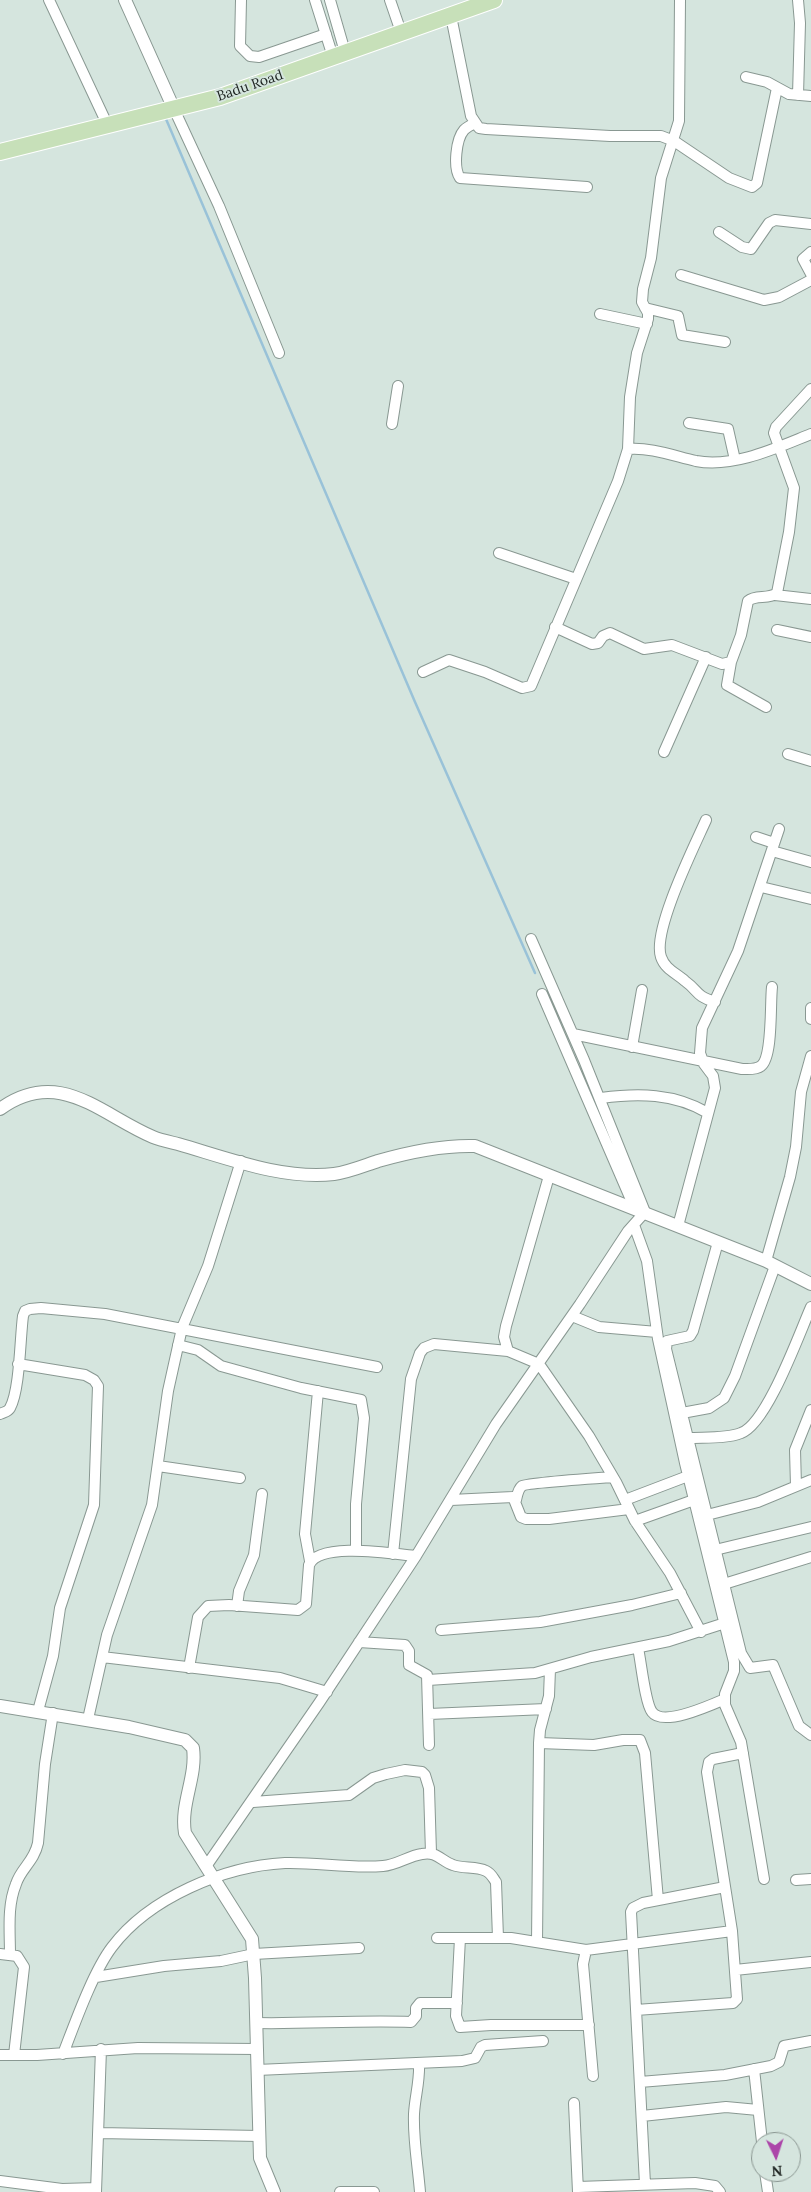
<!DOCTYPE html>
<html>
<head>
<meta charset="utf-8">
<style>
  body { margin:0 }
  #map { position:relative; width:811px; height:2192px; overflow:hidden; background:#d5e5de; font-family:Lora,serif }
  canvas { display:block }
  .north { position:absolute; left:751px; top:2132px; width:50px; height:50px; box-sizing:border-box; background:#d5e5de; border:1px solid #8b9792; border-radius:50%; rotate:176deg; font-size:14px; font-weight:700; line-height:20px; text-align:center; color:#1d2320 }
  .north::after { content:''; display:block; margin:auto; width:18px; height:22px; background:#ac45a9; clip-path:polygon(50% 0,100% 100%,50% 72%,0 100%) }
</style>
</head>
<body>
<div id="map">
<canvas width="811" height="2192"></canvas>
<div class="north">N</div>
</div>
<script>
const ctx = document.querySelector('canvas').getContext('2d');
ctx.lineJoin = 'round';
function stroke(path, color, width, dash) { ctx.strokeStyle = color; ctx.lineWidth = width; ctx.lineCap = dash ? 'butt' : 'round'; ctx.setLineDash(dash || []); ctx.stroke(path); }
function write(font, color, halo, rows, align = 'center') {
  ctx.font = font + ' Lora,serif'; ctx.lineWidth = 4; ctx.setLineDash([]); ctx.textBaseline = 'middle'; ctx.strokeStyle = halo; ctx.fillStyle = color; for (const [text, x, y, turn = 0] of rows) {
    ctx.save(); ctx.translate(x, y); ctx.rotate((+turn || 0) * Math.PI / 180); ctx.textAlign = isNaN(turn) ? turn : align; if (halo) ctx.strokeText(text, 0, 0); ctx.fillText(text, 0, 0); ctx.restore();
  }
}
stroke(new Path2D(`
  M 166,119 L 415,702 L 535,973`), '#99c2d8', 2.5);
const minor = new Path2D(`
  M 49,0 L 108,126
  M 241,0 L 240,46 L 250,56 L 259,57 L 326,34
  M 315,0 L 333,57
  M 330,0 L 345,52
  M 390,0 L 401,32
  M 451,16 L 471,116 L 479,128 L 486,129 L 610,136 L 661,136 L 674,141 L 729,178 L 752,187 L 757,183 L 777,88
  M 746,77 L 767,82 L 789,94 L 811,96
  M 798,95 L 800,23 L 798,0
  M 174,109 L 219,206 L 279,353
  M 475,123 C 471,125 467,127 464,130 C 456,139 453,168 460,178 L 587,187
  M 719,232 L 742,247 L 751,249 L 769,223 L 775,220 L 811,224
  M 811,252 L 803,259 L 811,274
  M 681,275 L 764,300 L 779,297 L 811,280
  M 645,308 L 678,316 L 682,335 L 725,342
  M 600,314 L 647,324
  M 689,423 L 728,429 L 735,460
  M 392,424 L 398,386
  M 628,449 L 630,397 L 637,353 L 648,319 L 648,313 L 642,302 L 643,289 L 651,258 L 661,178 L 679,121 L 680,0
  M 499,553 L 576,579
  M 775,595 L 811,599
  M 555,627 L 592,644 L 598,643 L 603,636 L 610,633 L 644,649 L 672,645 L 722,664 L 731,662 L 741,635 L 748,601 C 756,594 768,600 777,593 L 789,532 L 794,488 L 774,433 L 776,427 L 811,389
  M 777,630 L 811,637
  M 731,662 L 727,685 L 766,707
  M 423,672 L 449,660 L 485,672 L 522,688 L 531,686 L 618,481 L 628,449 C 650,447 674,456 696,461 C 734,468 776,448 811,434
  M 664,752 L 706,657
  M 788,754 L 811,761
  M 706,820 C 694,847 652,931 661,957 C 665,969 676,973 685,981 C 700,992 694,995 715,1002
  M 756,837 L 774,843
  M 772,851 L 811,862
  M 761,887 L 811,899
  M 542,994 L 635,1209
  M 811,1008 L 811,1019
  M 573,1034 L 742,1069 C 748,1069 756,1070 761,1066 C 773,1057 770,1004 772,987
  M 632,1047 L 642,990
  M 601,1098 C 638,1093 674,1093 708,1113
  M 549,1176 L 506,1326 L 504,1337 L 508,1351 L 539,1364 L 589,1436 L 616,1482 L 635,1521 L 670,1573 L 701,1632
  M 634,1225 L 647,1261 L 658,1339 L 685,1463 L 734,1662 L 734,1671 L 725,1694 L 725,1705 L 741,1742 L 764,1879
  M 678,1226 L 715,1088 L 713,1076 L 704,1064 L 700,1053 L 702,1028 L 738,951 L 779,829
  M 718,1242 L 693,1331 L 690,1336 L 667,1341 L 666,1349 L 741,1653 L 750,1668 L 773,1665 L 799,1726 L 811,1735
  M 766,1261 L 790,1177 L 796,1147 L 801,1092 L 811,1056
  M 572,1316 L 599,1327 L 657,1332
  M 178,1345 L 198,1350 L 221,1366 L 301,1388 L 361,1400 L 364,1418 L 356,1504 L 356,1550
  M 18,1364 L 85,1375 L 94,1380 L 98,1386 L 94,1505 L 60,1608 L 53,1656 L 38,1711
  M 682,1413 L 709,1408 L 724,1398 L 735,1376 L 775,1266
  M 0,1414 C 4,1412 8,1412 10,1408 C 20,1390 20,1338 23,1316 L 25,1311 L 30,1309 L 41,1308 L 105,1314 L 377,1367
  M 688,1438 C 704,1437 726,1439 741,1433 C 767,1424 799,1334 811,1307
  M 158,1466 L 240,1478
  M 796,1486 L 795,1450 L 811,1410
  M 451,1500 L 513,1497 L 521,1517 L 526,1519 L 549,1519 L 629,1509
  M 516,1500 C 517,1496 518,1489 522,1486 C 526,1483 600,1478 613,1477
  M 625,1500 L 688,1476
  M 707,1515 L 758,1502 L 811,1480
  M 635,1521 L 694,1500
  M 715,1550 L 811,1527
  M 393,1554 L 411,1379 L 420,1353 L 424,1348 L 434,1344 L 508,1351
  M 310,1561 L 305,1534 L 318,1391
  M 724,1584 L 811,1557
  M 237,1606 L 239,1591 L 254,1555 L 262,1494
  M 441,1630 L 540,1622 L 632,1605 L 681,1593
  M 359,1642 L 405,1645 L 409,1651 L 409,1665 L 427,1675 L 429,1745
  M 638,1648 C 641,1661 645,1703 652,1712 C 663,1727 711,1705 725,1699
  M 102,1657 L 280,1678 L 327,1692
  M 189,1668 L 198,1617 L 208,1606 L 229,1605 L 298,1610 L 306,1604 L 309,1565 C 319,1541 394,1554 416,1556
  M 428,1680 L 535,1673 L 591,1657 L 669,1641 L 725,1623
  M 429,1714 L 546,1709
  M 88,1719 L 107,1635 L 152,1505 L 168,1391 L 182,1328 L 208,1266 L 241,1161
  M 539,1743 L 594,1745 L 623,1740 L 640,1740 L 645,1753 L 658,1900
  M 253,1802 L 349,1795 L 373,1778 L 386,1774 L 405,1770 L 422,1772 L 425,1775 L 429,1788 L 431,1853
  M 207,1865 L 319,1703 L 416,1556 L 496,1424 L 580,1304 L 628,1231 L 645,1212 L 584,1060 L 531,939
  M 796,1880 L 811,1879
  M 437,1938 L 511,1938 L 586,1950
  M 460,1938 L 456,2016 L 460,2027 L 491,2025 L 589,2025
  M 537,1942 L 539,1743 L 540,1730 L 549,1696 L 550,1669
  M 0,1954 L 17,1956 L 24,1967 L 14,2055
  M 10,1955 C 10,1931 7,1906 16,1884 C 21,1868 34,1862 38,1843 L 45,1764 L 53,1713
  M 735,1970 L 811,1962
  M 96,1977 L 164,1966 L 221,1961 L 254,1954 L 359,1948
  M 636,2010 L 733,2003 L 737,1999 L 732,1931 L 707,1772 L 709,1762 L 713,1759 L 743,1753
  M 256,2023 C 308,2024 359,2020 411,2022 L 416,2016 L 416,2008 L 420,2003 L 457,2003
  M 63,2054 C 75,2023 93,1972 112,1947 C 149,1898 224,1866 285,1863 C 317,1862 350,1869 383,1866 C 397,1865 408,1856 422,1854 C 437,1851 441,1861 453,1865 C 463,1869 476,1866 486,1871 C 491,1873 493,1878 496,1882 L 498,1938
  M 0,2055 L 37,2055 L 138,2048 L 257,2049
  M 419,2063 C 420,2081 415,2096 414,2114 C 413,2140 418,2166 420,2192
  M 754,2069 L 762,2142
  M 257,2070 L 462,2061 L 475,2058 L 481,2047 L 485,2045 L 543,2041
  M 593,2076 L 583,1964 L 586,1950 L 732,1931
  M 640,2082 L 725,2075 L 771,2066 L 779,2062 L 784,2046 L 811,2041
  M 574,2103 L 578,2192
  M 642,2116 L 726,2107 L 758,2110
  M 99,2133 L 259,2136
  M 765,2172 L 768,2192
  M 0,2181 L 62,2189 L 96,2188
  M 645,2184 L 631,1912 L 633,1908 L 643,1903 L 725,1887
  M 578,2187 L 695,2183 L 715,2186 L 720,2192
  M 96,2192 L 101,2049
  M 340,2192 L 374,2192`);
const tertiary = new Path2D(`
  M 125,0 L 174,109
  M 0,1109 C 59,1066 101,1115 153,1137 C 160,1140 170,1142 178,1144 C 227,1158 283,1180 334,1174 C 349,1172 363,1166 378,1161 C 409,1152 442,1145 475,1146 L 766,1261 L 811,1284
  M 0,1706 L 129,1727 L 185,1740 L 193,1748 C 197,1777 180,1804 185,1833 L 252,1939 L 255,1978 L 260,2158 L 274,2192`);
const primary = new Path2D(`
  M 0,152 L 220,97 L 494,0`);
stroke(minor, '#899892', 12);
stroke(tertiary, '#899892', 14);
stroke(primary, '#fff', 18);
stroke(minor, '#fff', 10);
stroke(tertiary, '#fff', 12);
stroke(primary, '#c7e0b9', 16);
write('14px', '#1d2320', '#d5e5de', [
  ["Badu Road",250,86,-19]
]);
</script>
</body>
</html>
